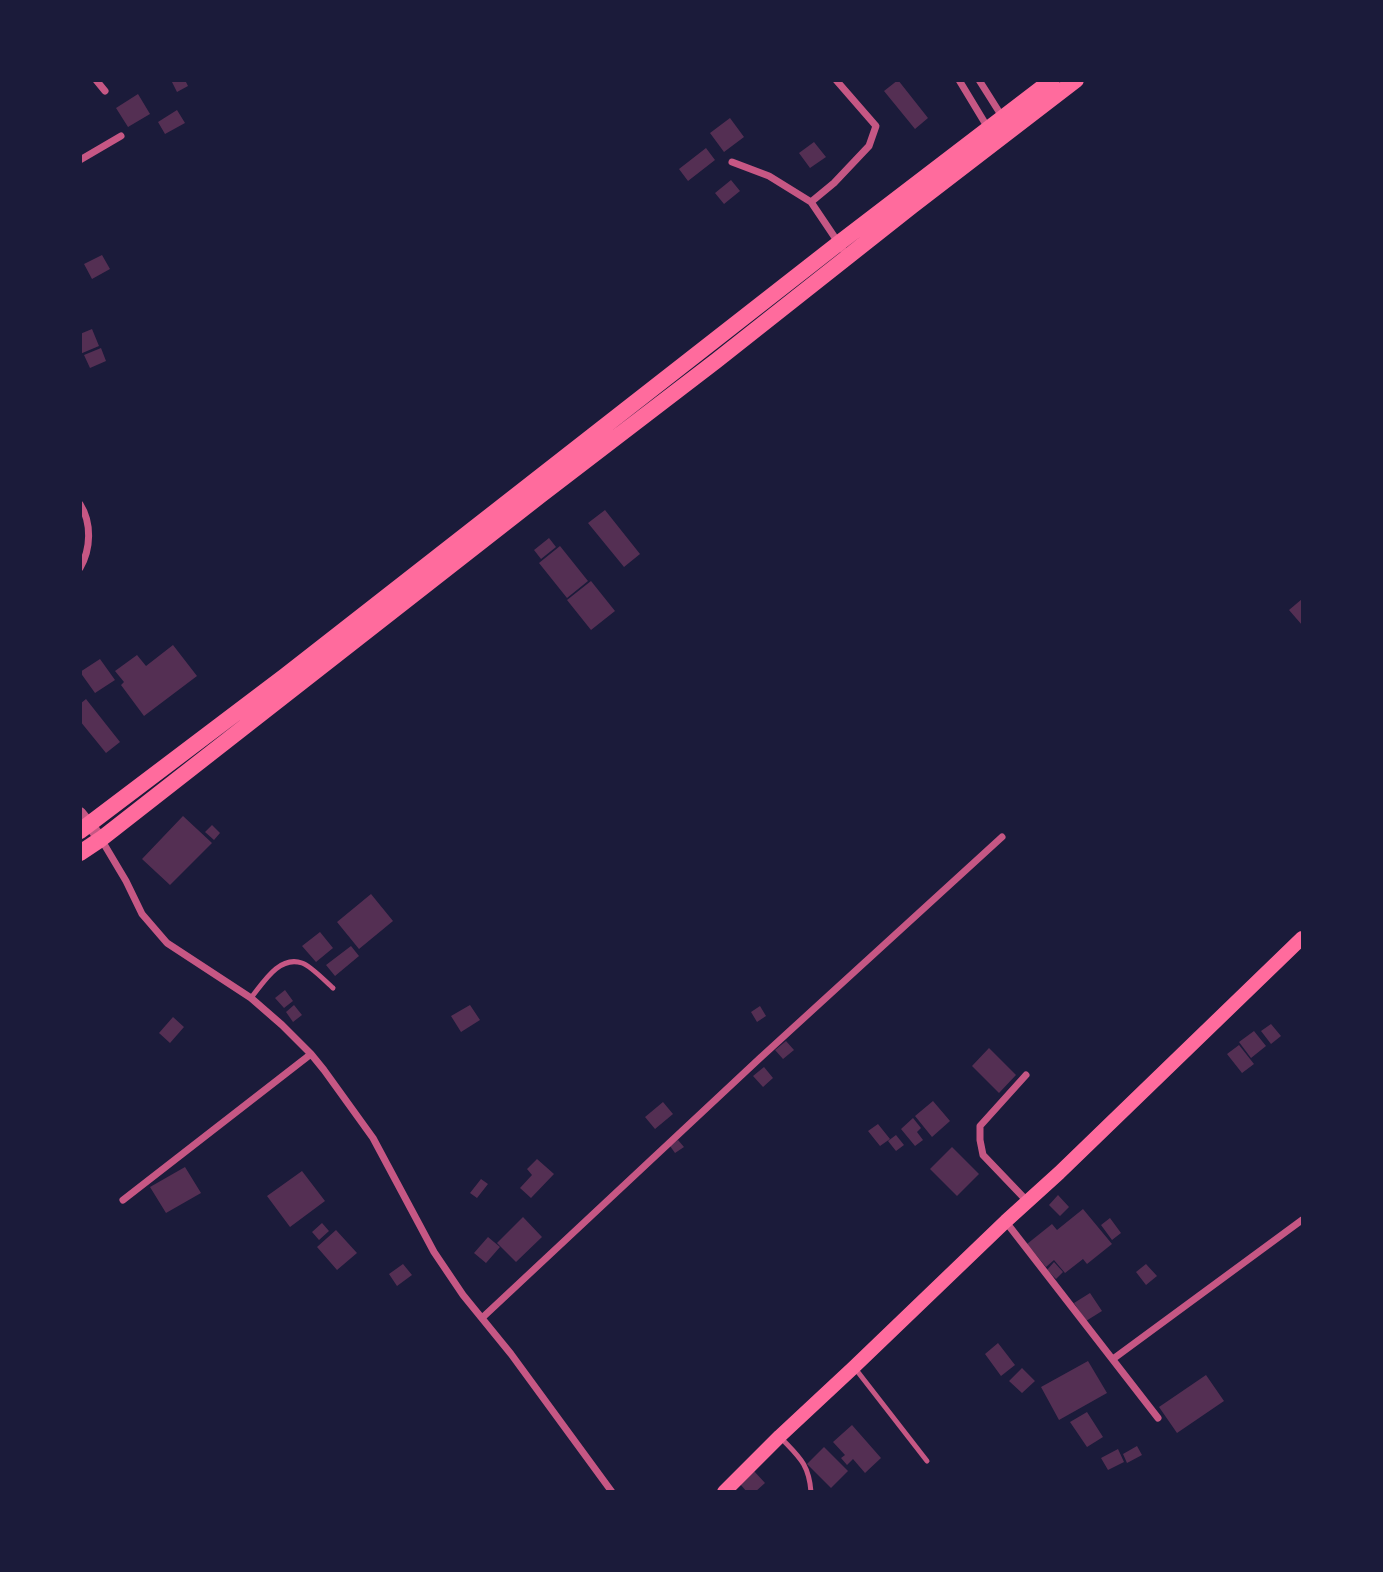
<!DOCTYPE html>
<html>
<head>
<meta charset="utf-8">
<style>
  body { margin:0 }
  #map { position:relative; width:1383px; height:1572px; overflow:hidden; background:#1b1b3a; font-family:"Varela Round",sans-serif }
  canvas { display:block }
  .frame { position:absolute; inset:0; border:82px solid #1b1b3a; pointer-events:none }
</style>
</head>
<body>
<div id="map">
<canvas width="1383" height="1572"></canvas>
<div class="frame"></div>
</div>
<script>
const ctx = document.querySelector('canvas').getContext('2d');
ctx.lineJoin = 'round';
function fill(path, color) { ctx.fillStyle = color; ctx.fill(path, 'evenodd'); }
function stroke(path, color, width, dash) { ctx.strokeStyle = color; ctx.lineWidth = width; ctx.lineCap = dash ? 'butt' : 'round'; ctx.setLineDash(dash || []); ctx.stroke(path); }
fill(new Path2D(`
  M 171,80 L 185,80 L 188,86 L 177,92 Z
  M 898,80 L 928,118 L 915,129 L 884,91 Z
  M 138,94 L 150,114 L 128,127 L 116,108 Z
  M 177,110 L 185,123 L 165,134 L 158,122 Z
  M 730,118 L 744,137 L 724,152 L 710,133 Z
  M 814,142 L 826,157 L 810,168 L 799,153 Z
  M 706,148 L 715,160 L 688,181 L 679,169 Z
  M 731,180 L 740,191 L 724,204 L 715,193 Z
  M 102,255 L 110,269 L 92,279 L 84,264 Z
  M 92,329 L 99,346 L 80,354 L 80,334 Z
  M 101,348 L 106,361 L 90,368 L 84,355 Z
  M 605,510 L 640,554 L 624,567 L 588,523 Z
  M 549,538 L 556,547 L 541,559 L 534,550 Z
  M 560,546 L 588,581 L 567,598 L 539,563 Z
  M 591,581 L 615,611 L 591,630 L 567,600 Z
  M 1302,599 L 1302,625 L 1289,610 Z
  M 173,645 L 197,676 L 144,716 L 121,685 L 124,682 L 115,671 L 137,655 L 146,666 Z
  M 100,659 L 115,680 L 95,693 L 80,672 Z
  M 86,699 L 120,742 L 106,753 L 80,721 L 80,704 Z
  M 183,816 L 212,843 L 170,885 L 142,859 Z
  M 212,825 L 220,833 L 214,840 L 205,832 Z
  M 371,894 L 393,921 L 359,949 L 337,922 Z
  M 320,932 L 333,948 L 316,962 L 302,946 Z
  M 351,946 L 359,956 L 335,976 L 326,965 Z
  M 285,990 L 293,1001 L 284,1008 L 275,998 Z
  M 294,1005 L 302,1015 L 293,1022 L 286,1012 Z
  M 470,1005 L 480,1020 L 461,1032 L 451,1016 Z
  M 760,1006 L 766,1016 L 757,1022 L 751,1012 Z
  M 173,1017 L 184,1027 L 170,1043 L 159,1033 Z
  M 1271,1024 L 1281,1036 L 1271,1044 L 1261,1031 Z
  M 1254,1031 L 1266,1046 L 1251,1058 L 1239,1042 Z
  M 786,1041 L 794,1050 L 783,1059 L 775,1050 Z
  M 1239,1045 L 1254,1064 L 1242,1073 L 1227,1054 Z
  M 989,1048 L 1016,1075 L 999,1093 L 972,1066 Z
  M 764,1067 L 773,1078 L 763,1087 L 753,1076 Z
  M 933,1101 L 950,1121 L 932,1137 L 915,1116 Z
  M 663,1102 L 673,1114 L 655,1129 L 645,1117 Z
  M 913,1118 L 921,1128 L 917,1132 L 923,1140 L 915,1146 L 901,1129 Z
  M 878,1124 L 890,1139 L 880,1146 L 868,1131 Z
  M 896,1135 L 904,1145 L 896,1151 L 888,1141 Z
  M 678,1140 L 684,1147 L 675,1153 L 670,1146 Z
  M 952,1147 L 979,1174 L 957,1196 L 930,1169 Z
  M 537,1159 L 554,1174 L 531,1198 L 520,1188 L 532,1175 L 527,1169 Z
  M 185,1167 L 201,1193 L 166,1213 L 150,1187 Z
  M 302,1171 L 325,1201 L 290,1227 L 267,1196 Z
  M 481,1179 L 488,1184 L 477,1198 L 470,1193 Z
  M 1058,1195 L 1069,1207 L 1060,1216 L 1049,1205 Z
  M 1083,1209 L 1112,1244 L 1087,1264 L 1083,1259 L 1065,1273 L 1054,1260 L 1046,1267 L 1027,1244 L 1052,1224 L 1057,1230 Z
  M 523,1217 L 542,1237 L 516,1262 L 497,1243 Z
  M 1110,1218 L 1121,1233 L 1112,1240 L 1101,1225 Z
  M 322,1223 L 329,1231 L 319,1240 L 312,1232 Z
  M 336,1230 L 357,1253 L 337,1270 L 317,1247 Z
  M 488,1237 L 500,1247 L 486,1263 L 474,1253 Z
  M 1054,1262 L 1063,1272 L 1056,1279 L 1047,1270 Z
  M 403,1264 L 412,1275 L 397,1286 L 389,1274 Z
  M 1146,1264 L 1157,1276 L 1146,1285 L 1136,1272 Z
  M 1090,1293 L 1102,1311 L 1086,1321 L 1074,1303 Z
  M 998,1343 L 1015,1365 L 1001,1376 L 985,1354 Z
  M 1088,1361 L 1107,1393 L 1059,1420 L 1041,1387 Z
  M 1022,1368 L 1035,1381 L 1022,1393 L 1009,1381 Z
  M 1206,1375 L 1224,1401 L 1177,1433 L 1159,1407 Z
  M 1087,1412 L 1103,1437 L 1087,1447 L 1070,1422 Z
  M 852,1425 L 881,1458 L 865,1473 L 853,1459 L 847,1465 L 841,1458 L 845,1455 L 833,1442 Z
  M 1137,1446 L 1142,1455 L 1127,1463 L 1123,1454 Z
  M 824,1447 L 848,1471 L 831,1488 L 807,1464 Z
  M 1118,1449 L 1124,1462 L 1108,1470 L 1101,1458 Z
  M 754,1471 L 765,1483 L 755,1492 L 747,1492 L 740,1484 Z`), '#542f53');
stroke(new Path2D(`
  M 251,998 C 263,983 279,955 302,963 C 311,966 325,981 333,988
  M 854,1367 L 927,1461
  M 781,1438 C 799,1457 809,1464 811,1492`), '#c65784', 5);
stroke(new Path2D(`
  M 96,80 L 105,91
  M 959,80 L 988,128
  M 979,80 L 1003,118
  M 80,160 L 121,136
  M 732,162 L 769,176 L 811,202 L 848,257
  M 811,202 L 834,183 L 869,146 L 876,126 L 836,80
  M 80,504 C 92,523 91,549 80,568
  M 101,839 L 126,881 L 142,914 L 167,943 L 251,998 L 282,1025 L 311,1054 L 324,1070 L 373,1138 L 434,1252 L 463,1295 L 511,1354 L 612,1492
  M 1026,1075 L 980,1126 L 980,1140 L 983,1155 L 1027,1201
  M 123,1200 L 311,1054
  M 1006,1222 L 1158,1418
  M 482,1318 L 759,1059 L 1002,837
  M 1113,1359 L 1302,1220`), '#c65784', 7);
stroke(new Path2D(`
  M 80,813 L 101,839`), '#c65784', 12);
stroke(new Path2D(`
  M 724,1492 L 780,1436 L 854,1367 L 1006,1221 L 1059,1173 L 1302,938`), '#ff6b9d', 14);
stroke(new Path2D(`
  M 80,831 L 285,676 L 839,243 L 1052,80
  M 80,853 L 101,839 L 541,495 L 716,361 L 912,206 L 1076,80`), '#ff6b9d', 16);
</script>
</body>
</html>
